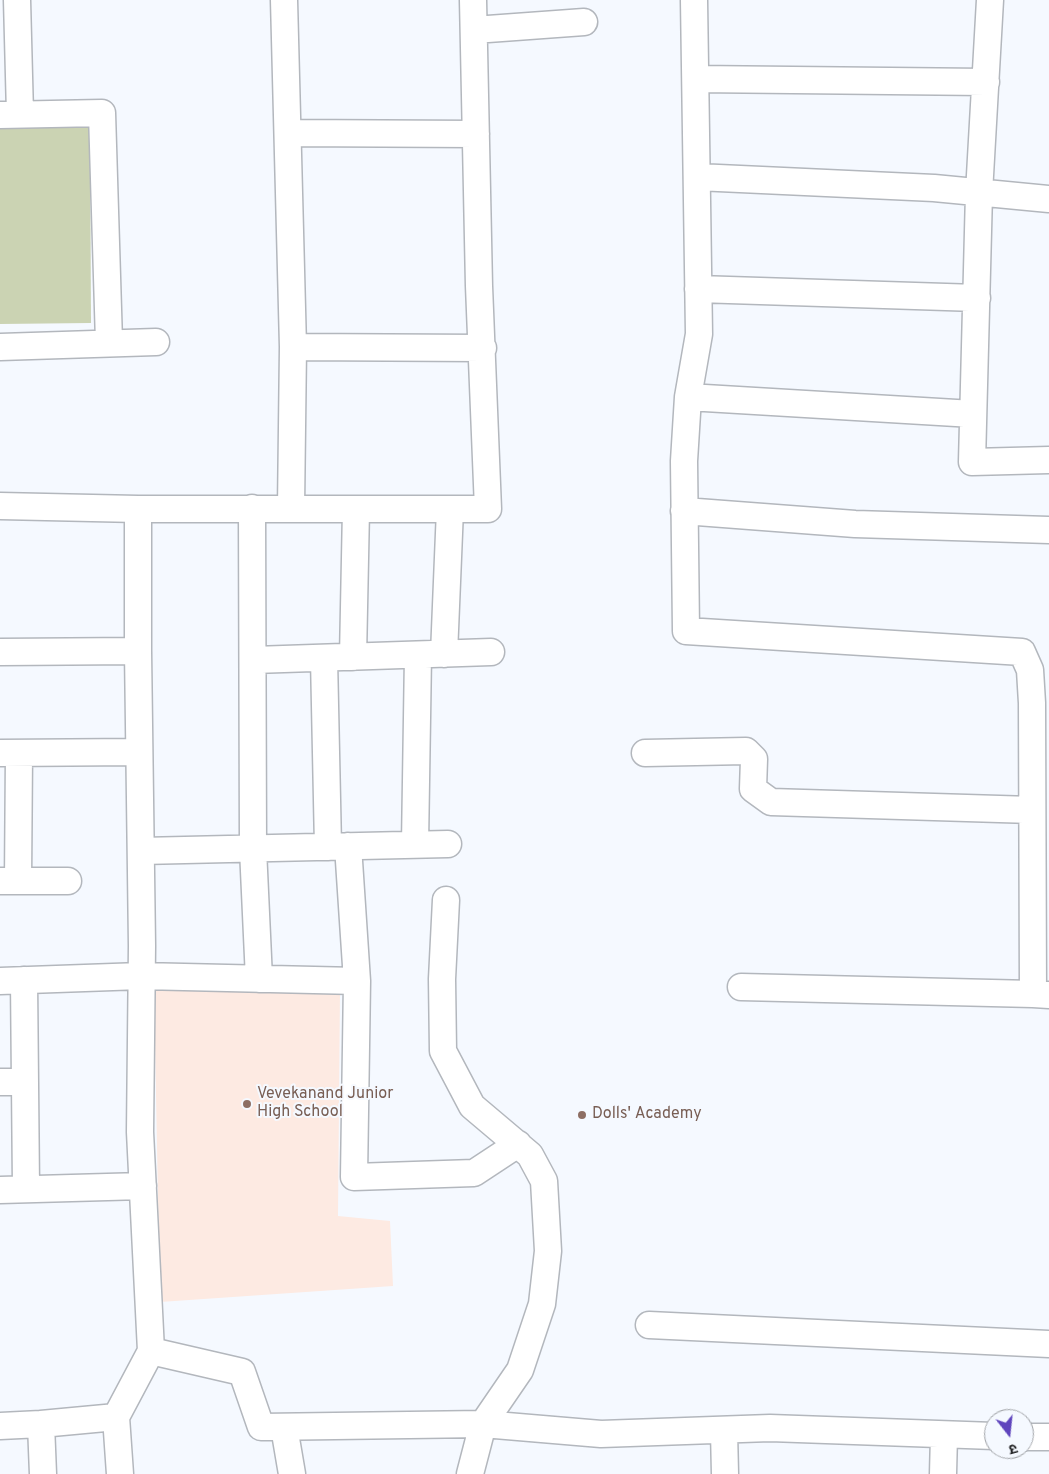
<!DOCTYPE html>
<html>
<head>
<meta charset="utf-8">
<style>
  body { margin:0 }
  #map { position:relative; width:1049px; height:1474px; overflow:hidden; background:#f5f9ff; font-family:Overpass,"Noto Sans Devanagari",sans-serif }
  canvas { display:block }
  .north { position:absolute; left:984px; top:1409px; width:50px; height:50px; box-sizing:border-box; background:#f5f9ff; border:1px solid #a0a3a7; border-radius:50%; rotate:164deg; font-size:14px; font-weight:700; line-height:20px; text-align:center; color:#202123 }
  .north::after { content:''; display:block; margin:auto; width:18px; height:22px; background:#5f45bd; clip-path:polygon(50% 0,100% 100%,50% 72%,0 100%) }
</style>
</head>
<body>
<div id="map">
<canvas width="1049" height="1474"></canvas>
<div class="north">उ</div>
</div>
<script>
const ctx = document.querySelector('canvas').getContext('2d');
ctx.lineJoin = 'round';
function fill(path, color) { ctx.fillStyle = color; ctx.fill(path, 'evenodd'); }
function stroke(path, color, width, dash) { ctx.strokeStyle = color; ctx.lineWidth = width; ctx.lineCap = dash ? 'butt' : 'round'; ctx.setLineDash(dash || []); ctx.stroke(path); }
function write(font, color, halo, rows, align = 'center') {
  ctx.font = font + ' Overpass,sans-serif'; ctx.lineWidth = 4; ctx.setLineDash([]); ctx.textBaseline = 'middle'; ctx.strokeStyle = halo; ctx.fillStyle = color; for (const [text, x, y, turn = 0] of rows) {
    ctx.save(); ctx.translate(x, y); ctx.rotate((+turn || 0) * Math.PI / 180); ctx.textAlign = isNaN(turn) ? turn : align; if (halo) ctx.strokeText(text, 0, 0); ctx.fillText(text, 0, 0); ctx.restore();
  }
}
fill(new Path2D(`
  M 154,991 L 340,991 L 338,1216 L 390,1221 L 393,1286 L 160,1302 Z`), '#fdeae2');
fill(new Path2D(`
  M 90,121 L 91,323 L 0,324 L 0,122 Z`), '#cbd3b3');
const street = new Path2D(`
  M 17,0 L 20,114
  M 284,0 L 293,347 L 291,508
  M 694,0 L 699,334 L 688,397 L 684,461 L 686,631 L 1022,652 L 1030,670 L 1032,703 L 1033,994 L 1049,995
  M 990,0 L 979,193 L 972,462 L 1049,460
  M 474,30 L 584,22
  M 696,79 L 986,82
  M 0,115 L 102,113 L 109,342
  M 288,133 L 476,134
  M 697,177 L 934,188 L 1049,199
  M 698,289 L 977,298
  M 0,347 L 156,342
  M 293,347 L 483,348
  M 688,397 L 973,414
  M 0,506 L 138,509
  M 252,508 L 253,849 L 259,979
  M 684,511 L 855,524 L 1049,530
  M 0,652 L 138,651
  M 444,654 L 450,509
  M 353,657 L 356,509
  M 324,658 L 328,847
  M 254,660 L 491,652
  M 0,753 L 139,752
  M 645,753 L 746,751 L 754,759 L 753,789 L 771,802 L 1032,810
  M 415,844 L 418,655
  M 348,846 L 357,981 L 354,1177 L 474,1173 L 518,1144
  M 141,851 L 448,844
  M 1,881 L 68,881
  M 18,881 L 19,753
  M 446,900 L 442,979 L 443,1051 L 472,1106 L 530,1155 L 544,1181 L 548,1251 L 542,1304 L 520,1370 L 483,1424 L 470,1474
  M 24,980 L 26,1188
  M 0,981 L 141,976 L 357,981
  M 741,987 L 1033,994
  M 0,1082 L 25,1082
  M 0,1190 L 143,1186
  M 649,1325 L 1049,1344
  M 151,1351 L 242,1372 L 261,1427 L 483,1424 L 601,1434 L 770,1428 L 994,1436
  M 116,1417 L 120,1474
  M 0,1426 L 41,1424
  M 284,1427 L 292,1474
  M 724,1431 L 725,1474
  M 1024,1437 L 1049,1437
  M 43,1474 L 41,1424 L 116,1417 L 151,1351 L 140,1132 L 142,946 L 138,651 L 138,509 L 488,509 L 479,286 L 473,0
  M 943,1474 L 944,1435`);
stroke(street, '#b3b7bd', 29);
stroke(street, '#fff', 26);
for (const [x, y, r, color] of [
  [247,1104,5,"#8d6e63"],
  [582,1115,5,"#8d6e63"]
]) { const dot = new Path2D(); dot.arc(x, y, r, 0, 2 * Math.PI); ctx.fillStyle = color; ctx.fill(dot); stroke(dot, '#f5f9ff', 2); }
write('16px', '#785e54', '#f5f9ff', [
  ["Vevekanand Junior",257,1095],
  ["High School",257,1113],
  ["Dolls' Academy",592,1115]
], 'left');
</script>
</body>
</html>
